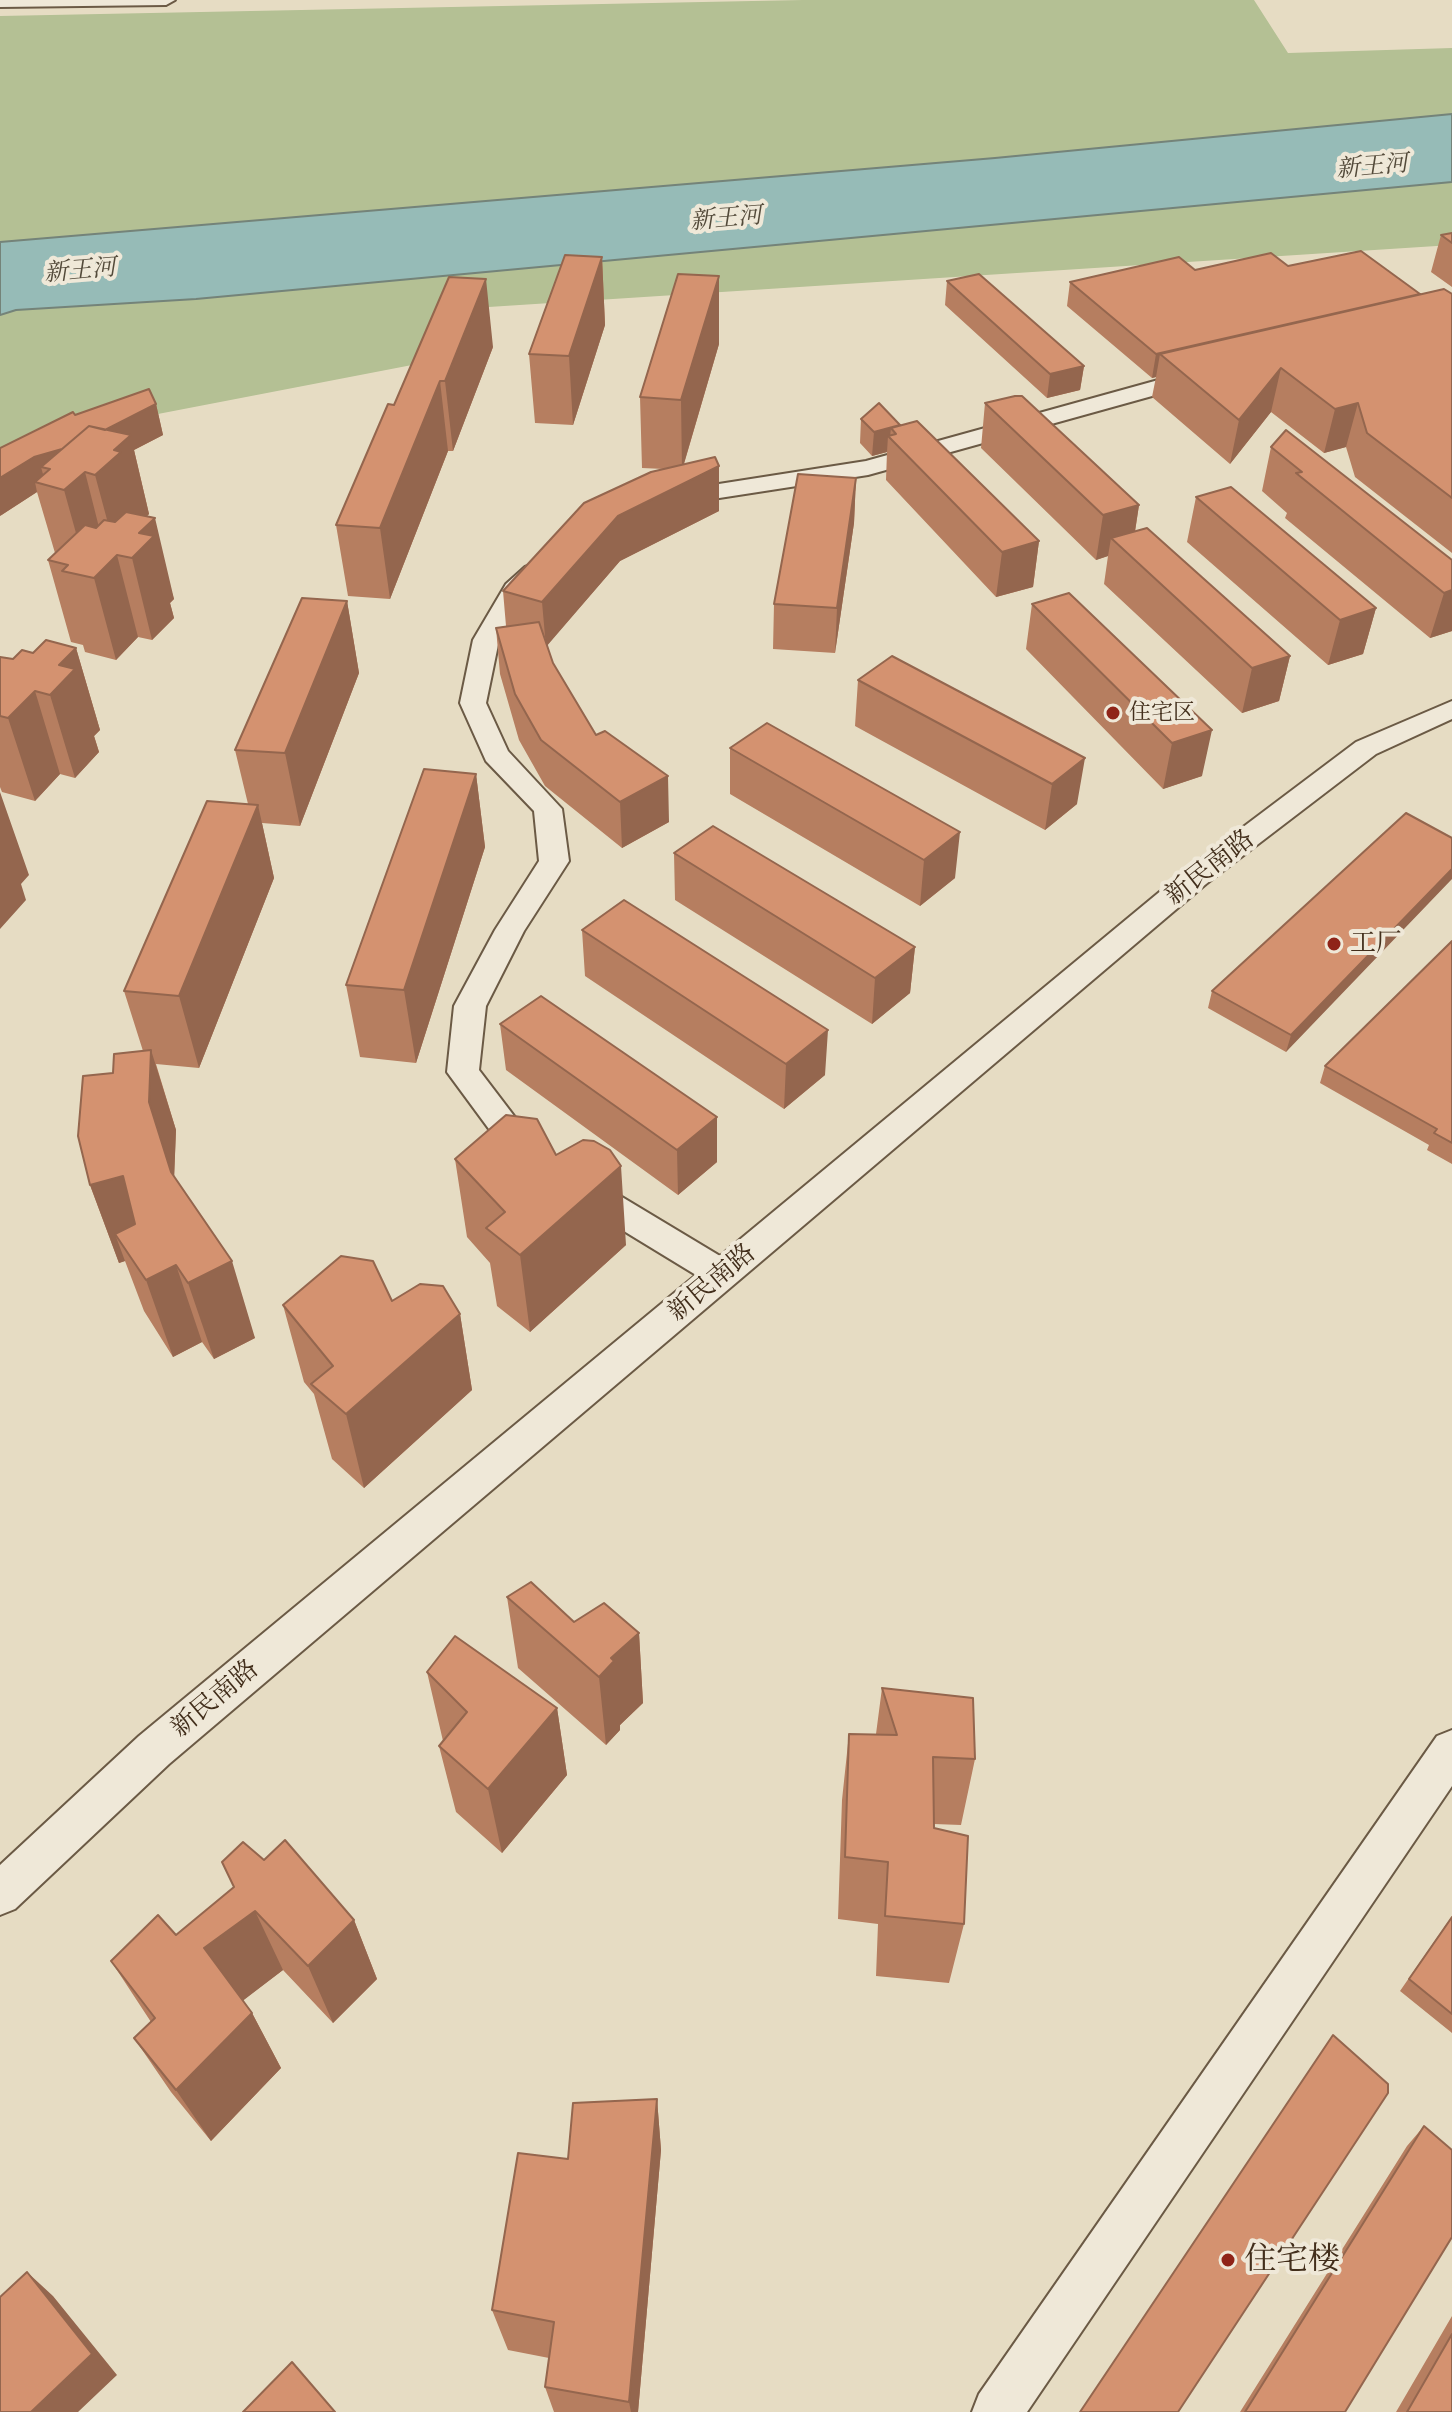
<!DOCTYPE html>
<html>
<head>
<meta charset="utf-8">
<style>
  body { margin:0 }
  canvas { display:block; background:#e6dcc3 }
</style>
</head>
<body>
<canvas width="1452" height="2412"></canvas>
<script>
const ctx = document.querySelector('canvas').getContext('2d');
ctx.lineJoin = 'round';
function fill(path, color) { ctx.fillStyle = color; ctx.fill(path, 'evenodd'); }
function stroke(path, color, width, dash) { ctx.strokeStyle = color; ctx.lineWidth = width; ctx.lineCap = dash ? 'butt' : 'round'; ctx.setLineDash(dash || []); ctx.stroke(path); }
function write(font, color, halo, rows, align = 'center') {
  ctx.font = font + ' "EB Garamond","Noto Serif SC",serif'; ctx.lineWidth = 8; ctx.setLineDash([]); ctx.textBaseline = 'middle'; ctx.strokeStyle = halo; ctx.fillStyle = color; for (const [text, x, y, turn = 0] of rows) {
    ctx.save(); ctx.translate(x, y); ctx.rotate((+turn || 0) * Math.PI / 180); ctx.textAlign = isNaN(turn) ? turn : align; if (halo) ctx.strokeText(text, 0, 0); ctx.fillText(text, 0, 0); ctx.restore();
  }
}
fill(new Path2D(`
  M 803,0 L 1254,0 L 1288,53 L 1452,48 L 1452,245 L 442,310 L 412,365 L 132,419 L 0,461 L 0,16 Z`), '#b4c094');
const water = new Path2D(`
  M 1452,114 L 1452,182 L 196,299 L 16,310 L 0,315 L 0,242 L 995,158 Z`);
fill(water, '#96bbb7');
stroke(water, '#748379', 2);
const minor = new Path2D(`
  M 0,0 L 175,0 L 166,5 L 0,7 Z
  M 1198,369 L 1206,371 L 1209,376 L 1206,381 L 868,475 L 674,505 L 666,503 L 662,498 L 666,493 L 674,491 L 866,461 Z
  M 534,564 L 543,567 L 547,572 L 525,593 L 499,640 L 486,703 L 508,751 L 562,809 L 569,861 L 524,931 L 486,1006 L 479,1070 L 543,1154 L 538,1163 L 526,1166 L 514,1163 L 447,1072 L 454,1006 L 495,930 L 539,861 L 534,811 L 486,761 L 460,703 L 473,640 L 506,584 L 525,567 Z
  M 1452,701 L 1452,719 L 1376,754 L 1206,884 L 169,1764 L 15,1909 L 0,1915 L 0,1865 L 139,1736 L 696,1275 L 573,1200 L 568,1191 L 573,1182 L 585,1178 L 597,1182 L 720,1256 L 1186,870 L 1356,742 Z
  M 1452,1730 L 1452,1786 L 1027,2412 L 972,2412 L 979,2394 L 1437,1736 Z`);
stroke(minor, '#6b5a45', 4);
fill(minor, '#efe8d8');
fill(new Path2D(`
  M 1452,233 L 1452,287 L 1431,272 L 1441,235 Z
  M 602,257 L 605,325 L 573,425 L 535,423 L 529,354 Z
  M 1288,266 L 1420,294 L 1452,294 L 1452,553 L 1355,477 L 1346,447 L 1324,453 L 1271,412 L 1230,464 L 1152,397 L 1156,377 L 1152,378 L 1067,306 L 1070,282 Z
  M 719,276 L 719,344 L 684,464 L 719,466 L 719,511 L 620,561 L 547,645 L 553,663 L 596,735 L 669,822 L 622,848 L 545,786 L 519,740 L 500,674 L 496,628 L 506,626 L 503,591 L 664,469 L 642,468 L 640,397 Z
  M 947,281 L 1084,366 L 1080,390 L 1047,398 L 945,305 Z
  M 493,347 L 453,451 L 448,451 L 390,599 L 348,596 L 336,525 L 394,405 Z
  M 985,403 L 1139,505 L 1135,532 L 1290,656 L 1279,701 L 1242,713 L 1104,584 L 1108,556 L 1096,560 L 981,448 Z
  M 156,404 L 163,435 L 134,450 L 149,514 L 147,516 L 174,599 L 170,603 L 174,618 L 152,640 L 138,637 L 116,660 L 85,652 L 83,645 L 71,642 L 48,560 L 55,553 L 37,492 L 0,516 L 75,415 Z
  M 861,419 L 900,425 L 1039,541 L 1033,587 L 996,597 L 886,480 L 887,452 L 872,456 L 860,443 Z
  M 1271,447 L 1452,560 L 1452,631 L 1430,638 L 1285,518 L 1287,513 L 1262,491 Z
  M 856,478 L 854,523 L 835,653 L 773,649 L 774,604 Z
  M 1196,497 L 1376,608 L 1363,654 L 1328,665 L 1187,542 Z
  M 1069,593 L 1202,776 L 1163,789 L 1026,649 L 1032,604 Z
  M 347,601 L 359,673 L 300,826 L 262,823 L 274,878 L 199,1068 L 156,1064 L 176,1130 L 174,1177 L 255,1338 L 214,1359 L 202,1342 L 173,1357 L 144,1311 L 125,1261 L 119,1263 L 90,1185 L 113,1073 L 143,1051 L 124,991 L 248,804 L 235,750 Z
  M 76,648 L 100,730 L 94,736 L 99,752 L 75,778 L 60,774 L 35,801 L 2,792 L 0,787 L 0,657 L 13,659 L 33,653 Z
  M 892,656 L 1077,804 L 1045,830 L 855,726 L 858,680 Z
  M 730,748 L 955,878 L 920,906 L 730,794 Z
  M 476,774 L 485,847 L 416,1063 L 360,1057 L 346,985 Z
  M 1452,838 L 1286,1052 L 1208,1008 L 1212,991 Z
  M 674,853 L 915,947 L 910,993 L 872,1024 L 675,900 Z
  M 582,930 L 825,1075 L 784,1109 L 585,976 Z
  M 1452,941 L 1452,1164 L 1427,1150 L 1429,1145 L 1320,1083 L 1325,1066 Z
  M 500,1024 L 717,1162 L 678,1195 L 506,1070 Z
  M 556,1155 L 626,1245 L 530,1332 L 497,1306 L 490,1263 L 467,1237 L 455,1159 Z
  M 392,1301 L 460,1314 L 472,1390 L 364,1488 L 332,1459 L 314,1394 L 304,1382 L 283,1305 Z
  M 507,1597 L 574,1622 L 639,1633 L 643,1703 L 620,1725 L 620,1730 L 606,1745 L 518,1668 Z
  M 427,1672 L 557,1708 L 567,1775 L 502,1853 L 456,1812 L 439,1746 L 443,1741 Z
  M 882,1688 L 975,1759 L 961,1825 L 934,1824 L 934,1828 L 964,1924 L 949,1983 L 876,1976 L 878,1924 L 838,1919 L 842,1800 L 849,1734 L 876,1734 Z
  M 264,1860 L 354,1920 L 377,1979 L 333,2023 L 283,1970 L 243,2000 L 252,2013 L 281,2068 L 211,2141 L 171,2092 L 134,2038 L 151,2022 L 111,1961 L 176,1935 L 234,1887 Z
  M 1452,1916 L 1452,2033 L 1400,1991 Z
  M 657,2099 L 661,2150 L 638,2412 L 554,2412 L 545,2387 L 549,2358 L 508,2350 L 492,2310 L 568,2159 Z
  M 1424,2126 L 1345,2412 L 1240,2412 L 1407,2146 Z
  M 1452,2316 L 1452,2412 L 1396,2412 Z`), '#b67e60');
fill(new Path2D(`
  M 602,257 L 605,325 L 573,425 L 569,356 Z
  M 719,276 L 719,344 L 682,470 L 681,400 Z
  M 486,279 L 493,347 L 453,451 L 445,381 Z
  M 1420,294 L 1160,354 L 1156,377 L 1152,378 L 1156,354 Z
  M 1084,366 L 1080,390 L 1047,398 L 1050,374 Z
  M 1281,368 L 1271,412 L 1230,464 L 1239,420 Z
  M 440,381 L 448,451 L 390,599 L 380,528 Z
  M 1358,403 L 1346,447 L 1324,453 L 1335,409 Z
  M 156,404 L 163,435 L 134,450 L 149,514 L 139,524 L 116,553 L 95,475 L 85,472 L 105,551 L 86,569 L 64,490 L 50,469 L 41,467 L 46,485 L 35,482 L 37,492 L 0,516 L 0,478 L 34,457 Z
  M 900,425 L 891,428 L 890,437 L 888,436 L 887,452 L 872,456 L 874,432 Z
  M 719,466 L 719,511 L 620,561 L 546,647 L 542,602 L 618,516 Z
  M 856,478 L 854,523 L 835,653 L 837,608 Z
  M 1139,505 L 1132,550 L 1111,538 L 1108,556 L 1096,560 L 1103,515 Z
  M 155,518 L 174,599 L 170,603 L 174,618 L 152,640 L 132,558 L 139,533 Z
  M 1039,541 L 1033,587 L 996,597 L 1002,552 Z
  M 117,555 L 138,637 L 116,660 L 94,578 Z
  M 1452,590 L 1452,631 L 1430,638 L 1444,593 Z
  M 347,601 L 359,673 L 300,826 L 285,753 Z
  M 1376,608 L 1363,654 L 1328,665 L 1340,620 Z
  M 76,648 L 100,730 L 94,736 L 99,752 L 75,778 L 50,695 L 59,665 Z
  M 1290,656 L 1279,701 L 1242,713 L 1252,668 Z
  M 35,691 L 60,774 L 35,801 L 8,718 Z
  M 1212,730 L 1202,776 L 1163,789 L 1172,743 Z
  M 1085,758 L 1077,804 L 1045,830 L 1052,784 Z
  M 476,774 L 485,847 L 416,1063 L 404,990 Z
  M 668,776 L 669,822 L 622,848 L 620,802 Z
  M 0,792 L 29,875 L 21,884 L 26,900 L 0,929 Z
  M 258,805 L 274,878 L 199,1068 L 179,996 Z
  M 960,832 L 955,878 L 920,906 L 924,860 Z
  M 1452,869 L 1452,879 L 1286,1052 L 1291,1035 Z
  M 915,947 L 910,993 L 872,1024 L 875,978 Z
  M 828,1030 L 825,1075 L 784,1109 L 786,1064 Z
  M 151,1050 L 176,1130 L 174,1181 L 149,1102 Z
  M 717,1117 L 717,1162 L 678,1195 L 677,1150 Z
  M 621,1166 L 626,1245 L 530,1332 L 520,1255 Z
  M 123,1176 L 150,1254 L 115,1234 L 125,1261 L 119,1263 L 90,1185 Z
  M 232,1261 L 255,1338 L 214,1359 L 188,1283 Z
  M 176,1265 L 202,1342 L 173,1357 L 146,1280 Z
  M 460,1314 L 472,1390 L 364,1488 L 346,1414 Z
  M 639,1633 L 643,1703 L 620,1725 L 620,1730 L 606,1745 L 599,1677 L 611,1658 Z
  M 557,1708 L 567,1775 L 502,1853 L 488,1789 Z
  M 255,1911 L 283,1970 L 236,2006 L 204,1948 Z
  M 354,1920 L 377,1979 L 333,2023 L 308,1966 Z
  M 252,2013 L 281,2068 L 211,2141 L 176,2090 Z
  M 657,2099 L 661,2150 L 638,2412 L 631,2412 L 629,2402 Z
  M 27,2272 L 53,2296 L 117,2375 L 78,2412 L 31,2412 Z`), '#94664e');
const building = new Path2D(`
  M 1452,233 L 1452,243 L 1441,235 Z
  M 1361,251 L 1420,294 L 1156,354 L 1070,282 L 1179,257 L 1195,270 L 1271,253 L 1288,266 Z
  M 565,255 L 602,257 L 569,356 L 529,354 Z
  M 678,274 L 719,276 L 681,400 L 640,397 Z
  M 979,274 L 1084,366 L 1050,374 L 947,281 Z
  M 449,277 L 486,279 L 445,381 L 440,381 L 380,528 L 336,525 L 388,404 L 394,405 Z
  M 1444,289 L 1452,294 L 1452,498 L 1367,433 L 1358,403 L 1335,409 L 1281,368 L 1239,420 L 1160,354 Z
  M 149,389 L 156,404 L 105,430 L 89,426 L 62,449 L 34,457 L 0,478 L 0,448 L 73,412 L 75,415 Z
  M 1015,396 L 1022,396 L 1139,505 L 1103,515 L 985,403 Z
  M 879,403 L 900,425 L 874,432 L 861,419 Z
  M 917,421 L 1039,541 L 1002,552 L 888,436 L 896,434 L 891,428 Z
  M 89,426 L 131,435 L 114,450 L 121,452 L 95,475 L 85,472 L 64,490 L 35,482 L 50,469 L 41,467 Z
  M 1286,430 L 1452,560 L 1452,590 L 1444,593 L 1296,473 L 1302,472 L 1271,447 Z
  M 715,457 L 719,466 L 618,516 L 542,602 L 503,591 L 584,503 L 651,472 Z
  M 798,474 L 856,478 L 837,608 L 774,604 Z
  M 1231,487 L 1376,608 L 1340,620 L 1196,497 Z
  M 126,512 L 155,518 L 139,533 L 154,536 L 132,558 L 117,555 L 94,578 L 62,571 L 68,565 L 48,560 L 85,525 L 96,528 L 104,520 L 115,522 Z
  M 1147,528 L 1290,656 L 1252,668 L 1111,538 Z
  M 1069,593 L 1212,730 L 1172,743 L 1032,604 Z
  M 302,598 L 347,601 L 285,753 L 235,750 Z
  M 539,622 L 553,663 L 596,735 L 605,731 L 668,776 L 620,802 L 541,740 L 515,694 L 496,628 Z
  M 46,640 L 76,648 L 59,665 L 75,669 L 50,695 L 35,691 L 8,718 L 0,716 L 0,657 L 13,659 L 22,650 L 33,653 Z
  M 892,656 L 1085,758 L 1052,784 L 858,680 Z
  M 767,723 L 960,832 L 924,860 L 730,748 Z
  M 424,769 L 476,774 L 404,990 L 346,985 Z
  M 207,801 L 258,805 L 179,996 L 124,991 Z
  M 1406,813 L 1452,838 L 1452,869 L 1291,1035 L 1212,991 Z
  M 713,826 L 915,947 L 875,978 L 674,853 Z
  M 624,900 L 828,1030 L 786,1064 L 582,930 Z
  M 1452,941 L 1452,1143 L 1434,1133 L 1437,1129 L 1325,1066 Z
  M 541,996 L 717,1117 L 677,1150 L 500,1024 Z
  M 151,1050 L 149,1102 L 171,1172 L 232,1261 L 188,1283 L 176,1265 L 146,1280 L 115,1234 L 135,1224 L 123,1176 L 90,1185 L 78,1136 L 83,1076 L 113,1073 L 114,1054 Z
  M 506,1115 L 537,1119 L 556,1155 L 583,1140 L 594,1141 L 610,1150 L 621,1166 L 520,1255 L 486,1228 L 505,1212 L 455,1159 Z
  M 341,1256 L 373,1261 L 392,1301 L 420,1284 L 443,1286 L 460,1314 L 346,1414 L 311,1384 L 333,1366 L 283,1305 Z
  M 531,1582 L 574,1622 L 604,1603 L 639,1633 L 611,1658 L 614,1661 L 599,1677 L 507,1597 Z
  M 455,1636 L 557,1708 L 488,1789 L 439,1746 L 467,1712 L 427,1672 Z
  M 882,1688 L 973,1698 L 975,1759 L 933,1757 L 934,1828 L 968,1836 L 964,1924 L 885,1916 L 888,1862 L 845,1857 L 849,1734 L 897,1735 Z
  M 285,1840 L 354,1920 L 308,1966 L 255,1911 L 204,1948 L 252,2013 L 176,2090 L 134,2038 L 155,2018 L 111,1961 L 158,1915 L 176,1935 L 234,1887 L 222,1862 L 243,1842 L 264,1860 Z
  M 1452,1917 L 1452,2014 L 1409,1979 Z
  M 1333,2035 L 1388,2084 L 1388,2093 L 1178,2412 L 1080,2412 Z
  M 657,2099 L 629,2402 L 545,2387 L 554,2322 L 492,2310 L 518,2153 L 568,2159 L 573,2103 Z
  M 1424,2126 L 1452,2150 L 1452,2237 L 1345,2412 L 1245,2412 Z
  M 27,2272 L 92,2354 L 31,2412 L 0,2412 L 0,2297 Z
  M 1452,2334 L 1452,2412 L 1407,2412 Z
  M 292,2362 L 335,2412 L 243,2412 Z`);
fill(building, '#d49270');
stroke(building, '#94664e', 2);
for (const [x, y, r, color] of [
  [1113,713,8,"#8f2418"],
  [1334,944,8,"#8f2418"],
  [1228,2260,8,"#8f2418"]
]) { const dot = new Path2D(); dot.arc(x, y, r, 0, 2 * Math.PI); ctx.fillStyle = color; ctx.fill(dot); stroke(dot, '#efe8d8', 3); }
write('22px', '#422e1b', '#efe8d8', [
  ["住宅区",1129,713]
], 'left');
write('italic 24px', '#534a3a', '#efe8d8', [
  ["新王河",1372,167,-5],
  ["新王河",726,219,-5],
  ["新王河",80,271,-5]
]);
write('26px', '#422e1b', '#efe8d8', [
  ["新民南路",1210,868,-38],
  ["新民南路",712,1283,-40],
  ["新民南路",215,1699,-40]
]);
write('26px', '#422e1b', '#efe8d8', [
  ["工厂",1350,944]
], 'left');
write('32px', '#422e1b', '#efe8d8', [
  ["住宅楼",1244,2260]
], 'left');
</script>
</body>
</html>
